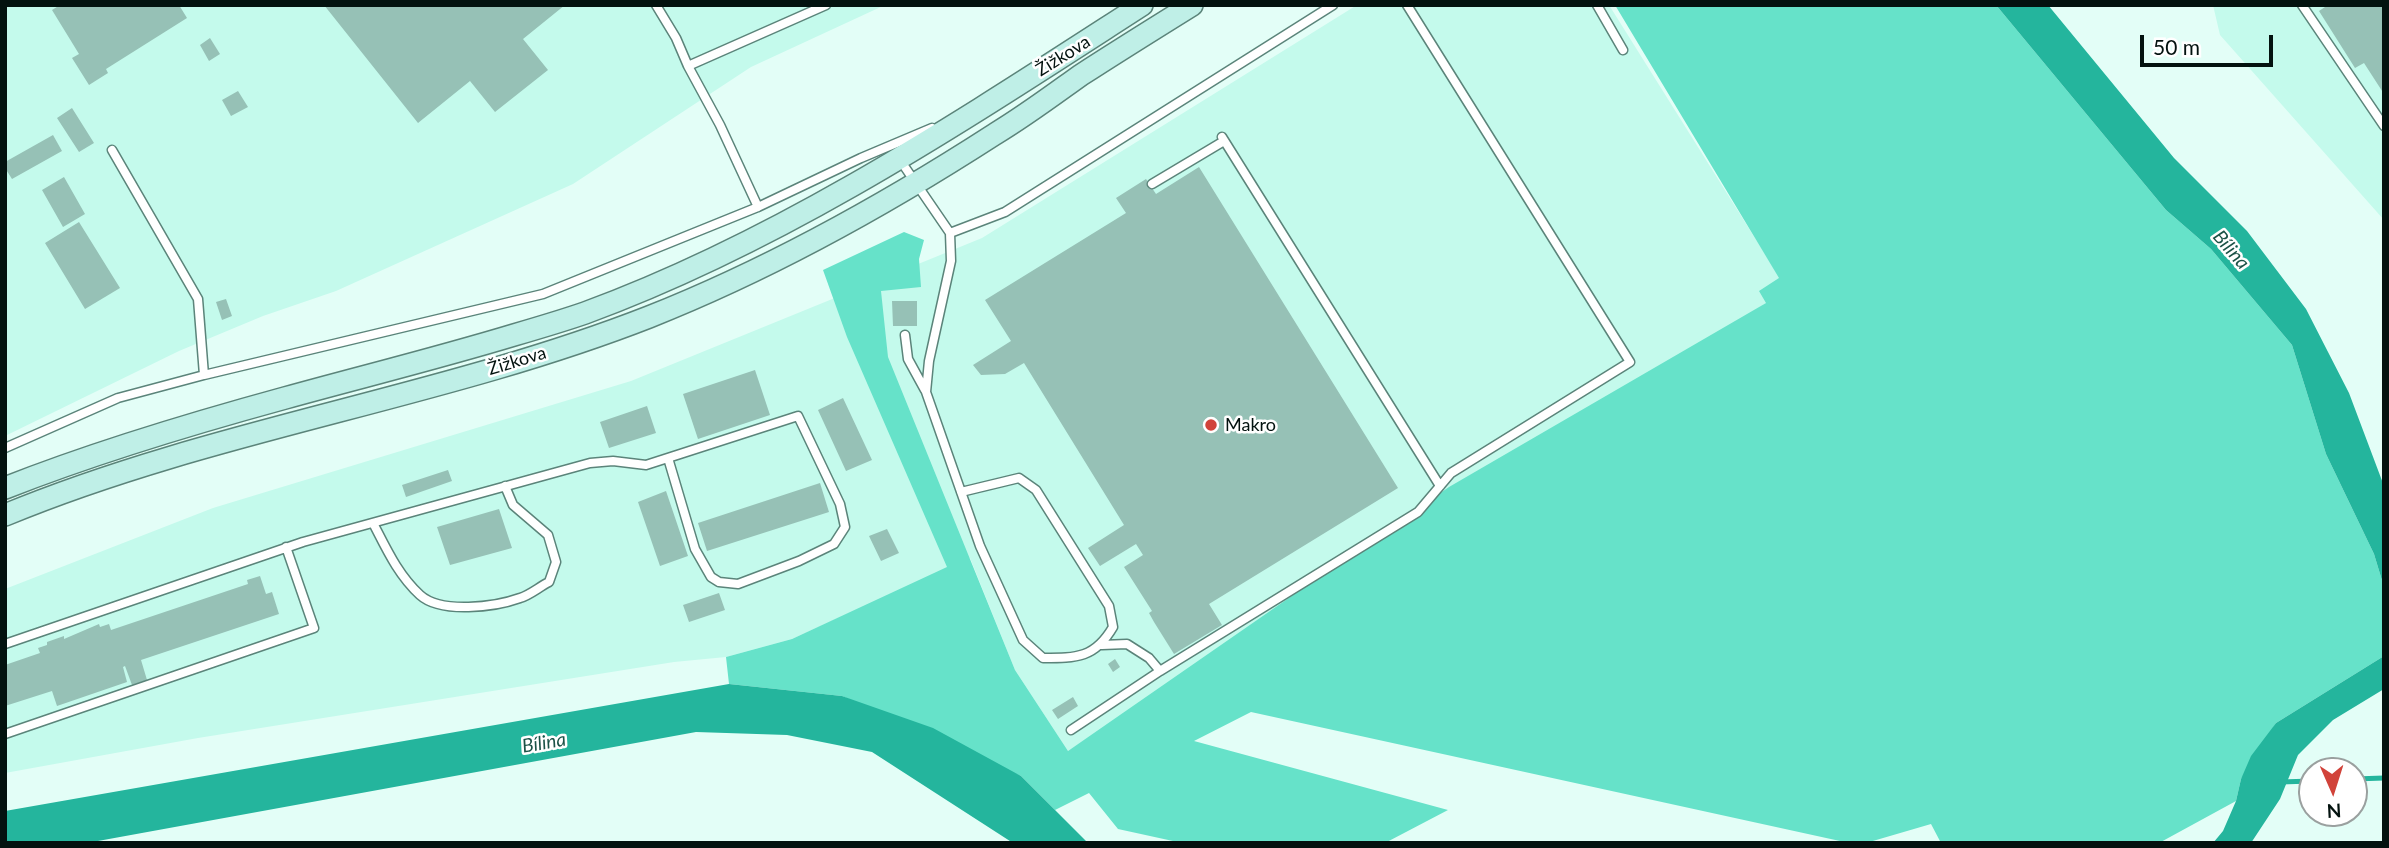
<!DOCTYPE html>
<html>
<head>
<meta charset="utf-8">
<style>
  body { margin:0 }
  #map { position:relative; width:2389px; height:848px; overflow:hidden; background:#e3fef7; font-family:Lato,sans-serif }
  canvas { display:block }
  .frame { position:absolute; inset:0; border:7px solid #03120f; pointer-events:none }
  .north { position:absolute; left:2298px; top:757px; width:70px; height:70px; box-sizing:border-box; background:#fff; border:2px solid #9aa09f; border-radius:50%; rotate:177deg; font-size:19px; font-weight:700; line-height:28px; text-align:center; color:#03120f }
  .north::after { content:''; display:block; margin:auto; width:24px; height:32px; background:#d1433a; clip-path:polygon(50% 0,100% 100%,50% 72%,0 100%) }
  .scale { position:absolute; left:2140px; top:35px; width:133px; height:32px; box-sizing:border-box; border:4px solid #03120f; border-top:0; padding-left:9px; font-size:21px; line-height:24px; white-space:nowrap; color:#03120f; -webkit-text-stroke:5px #fff; paint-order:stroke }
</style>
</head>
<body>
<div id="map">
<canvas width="2389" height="848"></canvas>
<div class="frame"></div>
<div class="north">N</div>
<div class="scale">50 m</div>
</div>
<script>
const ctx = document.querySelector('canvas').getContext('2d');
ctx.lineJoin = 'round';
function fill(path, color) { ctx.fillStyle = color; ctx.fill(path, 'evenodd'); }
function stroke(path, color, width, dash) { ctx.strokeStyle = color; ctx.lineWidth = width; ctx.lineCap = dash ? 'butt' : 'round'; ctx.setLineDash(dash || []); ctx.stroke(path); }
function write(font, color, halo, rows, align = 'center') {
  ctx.font = font + ' Lato,sans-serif'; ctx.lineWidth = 5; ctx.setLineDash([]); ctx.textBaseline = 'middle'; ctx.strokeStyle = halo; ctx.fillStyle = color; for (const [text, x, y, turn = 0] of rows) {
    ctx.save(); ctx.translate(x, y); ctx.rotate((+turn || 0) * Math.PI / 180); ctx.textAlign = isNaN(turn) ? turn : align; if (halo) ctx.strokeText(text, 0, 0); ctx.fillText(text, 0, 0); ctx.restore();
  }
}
fill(new Path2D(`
  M 5,5 L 885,5 L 751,67 L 573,184 L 336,291 L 263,316 L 179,351 L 5,436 Z
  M 1357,5 L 1609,5 L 1780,278 L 1766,303 L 1068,751 L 1015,670 L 970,558 L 792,639 L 726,657 L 674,662 L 198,738 L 5,773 L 5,589 L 213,508 L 631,381 L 982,238 Z
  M 2213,5 L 2384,5 L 2384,220 L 2220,35 Z`), '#c4faec');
fill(new Path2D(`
  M 1615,5 L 1996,5 L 2166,210 L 2211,249 L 2292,345 L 2326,454 L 2374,554 L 2384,587 L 2384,656 L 2276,723 L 2241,779 L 2236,801 L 2159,843 L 1941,843 L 1931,824 L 1866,843 L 1849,843 L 1251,712 L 1194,741 L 1448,810 L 1385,843 L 1182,843 L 1118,829 L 1089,793 L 1055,810 L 1021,776 L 842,696 L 729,684 L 726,657 L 792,639 L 947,567 L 847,337 L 823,270 L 904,232 L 924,240 L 919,259 L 921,287 L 881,291 L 888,357 L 1015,670 L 1068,751 L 1449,487 L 1766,303 L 1759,291 L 1779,278 Z`), '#66e2c9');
fill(new Path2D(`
  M 1996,5 L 2048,5 L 2174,158 L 2247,231 L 2306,309 L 2349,393 L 2384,486 L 2384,587 L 2374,554 L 2326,454 L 2292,345 L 2211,249 L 2166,210 Z
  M 2384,656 L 2384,689 L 2333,720 L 2298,755 L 2280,799 L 2251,843 L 2213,843 L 2223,831 L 2236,801 L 2241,779 L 2251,756 L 2276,723 Z
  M 729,684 L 842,696 L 933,728 L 1021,776 L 1088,843 L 1013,843 L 872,752 L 787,735 L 696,732 L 87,843 L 5,843 L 5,811 Z`), '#24b59d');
stroke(new Path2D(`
  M 2354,779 L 2384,778
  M 2280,782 L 2312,781`), '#24b59d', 5);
fill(new Path2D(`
  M 60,5 L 179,5 L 187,18 L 106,69 L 108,73 L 89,85 L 72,58 L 79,54 L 52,10 Z
  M 324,5 L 565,5 L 523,39 L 548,70 L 495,112 L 470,81 L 418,123 Z
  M 2328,5 L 2384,5 L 2384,94 L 2364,63 L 2355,68 L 2319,11 Z
  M 210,38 L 220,54 L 209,61 L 200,45 Z
  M 238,91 L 248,107 L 231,116 L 222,100 Z
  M 72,108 L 94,143 L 79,152 L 57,118 Z
  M 53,135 L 62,151 L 12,179 L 5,168 L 5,162 Z
  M 1199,167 L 1398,488 L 1209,604 L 1222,625 L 1174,654 L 1154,622 L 1149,613 L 1152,611 L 1124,567 L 1143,555 L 1136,544 L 1100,566 L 1088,548 L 1124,525 L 1024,363 L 1005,374 L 981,375 L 973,365 L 1011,341 L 985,300 L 1126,213 L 1116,198 L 1146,179 L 1156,194 Z
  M 64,177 L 85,214 L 63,227 L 42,190 Z
  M 79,222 L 120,288 L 85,309 L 45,243 Z
  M 226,299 L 232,316 L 222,320 L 216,302 Z
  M 892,301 L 917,301 L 917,326 L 893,326 Z
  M 755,370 L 770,415 L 698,439 L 683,394 Z
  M 843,398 L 872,460 L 846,471 L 818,410 Z
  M 647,406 L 656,433 L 609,448 L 600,422 Z
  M 448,470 L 452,481 L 406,497 L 402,485 Z
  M 820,483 L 829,512 L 707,551 L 698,523 Z
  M 666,491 L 688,556 L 660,566 L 638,502 Z
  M 499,509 L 512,548 L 450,565 L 437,527 Z
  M 887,529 L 899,553 L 881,561 L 869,536 Z
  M 260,576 L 266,594 L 272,592 L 279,614 L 141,660 L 147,680 L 132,685 L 125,666 L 123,667 L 127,682 L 57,706 L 52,691 L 5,706 L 5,665 L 40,653 L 38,648 L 47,645 L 47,642 L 64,636 L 64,639 L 99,624 L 100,627 L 109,624 L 111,630 L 248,584 L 247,580 Z
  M 719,593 L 725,610 L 689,622 L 683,605 Z
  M 1115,659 L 1120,667 L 1113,672 L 1108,664 Z
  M 1073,697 L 1078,706 L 1058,719 L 1052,710 Z`), '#96c1b6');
const lane = new Path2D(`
  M 656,5 L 676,38 L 688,66 L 720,125 L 758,207
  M 1597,5 L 1623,50
  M 2302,5 L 2384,126
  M 688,66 L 826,5
  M 1222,137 L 1440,486
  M 112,150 L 198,299 L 204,375
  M 900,160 L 950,233 L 1005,212 L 1333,5
  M 1152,184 L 1224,141
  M 950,233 L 951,261 L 929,361 L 926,392 L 980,546 L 1023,640 L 1043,658 C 1077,658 1095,658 1113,627 L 1109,606 L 1036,490 L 1019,478 L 961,492
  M 905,335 L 908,359 L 925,390
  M 5,448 L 118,398 L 204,375 L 543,294 L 758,207 L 861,158 L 932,128
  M 373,523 C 386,548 398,575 420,595 C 441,614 495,607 520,598 C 530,595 539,587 549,582 L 556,562 L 548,535 L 513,505 L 505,486
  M 5,644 L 303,542 L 590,463 L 613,461 L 646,465 L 798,416 L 840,504 L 845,527 L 834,544 L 799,561 L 738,584 L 719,582 L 711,577 L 695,549 L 668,458
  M 1102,645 L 1127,644 L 1149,658 L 1160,671 L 1418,512 L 1451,473 L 1630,362 L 1407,5
  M 1071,730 L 1160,671
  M 5,734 L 314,628 L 286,547`);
const secondary = new Path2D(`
  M 5,488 C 96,452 190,424 285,398 C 361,377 438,358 514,335 C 538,328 562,321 585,313 C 784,240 965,119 1142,5
  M 5,515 C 213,429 439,399 649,317 C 770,269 885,205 995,134 C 1025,116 1053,95 1081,75 C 1118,51 1155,28 1192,5`);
stroke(lane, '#5b847a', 11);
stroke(secondary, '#5b847a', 24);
stroke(lane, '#fff', 8);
stroke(secondary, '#bfefe7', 21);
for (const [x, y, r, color] of [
  [1211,425,7,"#d1433a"]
]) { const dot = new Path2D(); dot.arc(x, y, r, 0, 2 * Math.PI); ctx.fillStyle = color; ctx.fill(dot); stroke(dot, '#fff', 2.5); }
write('18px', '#03120f', '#fff', [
  ["Žižkova",1063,56,-32],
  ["Žižkova",517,361,-17]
]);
write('18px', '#03120f', '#fff', [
  ["Makro",1225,425]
], 'left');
write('italic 19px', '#1b5247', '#fff', [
  ["Bílina",2231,250,49],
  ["Bílina",544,743,-10]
]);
</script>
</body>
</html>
